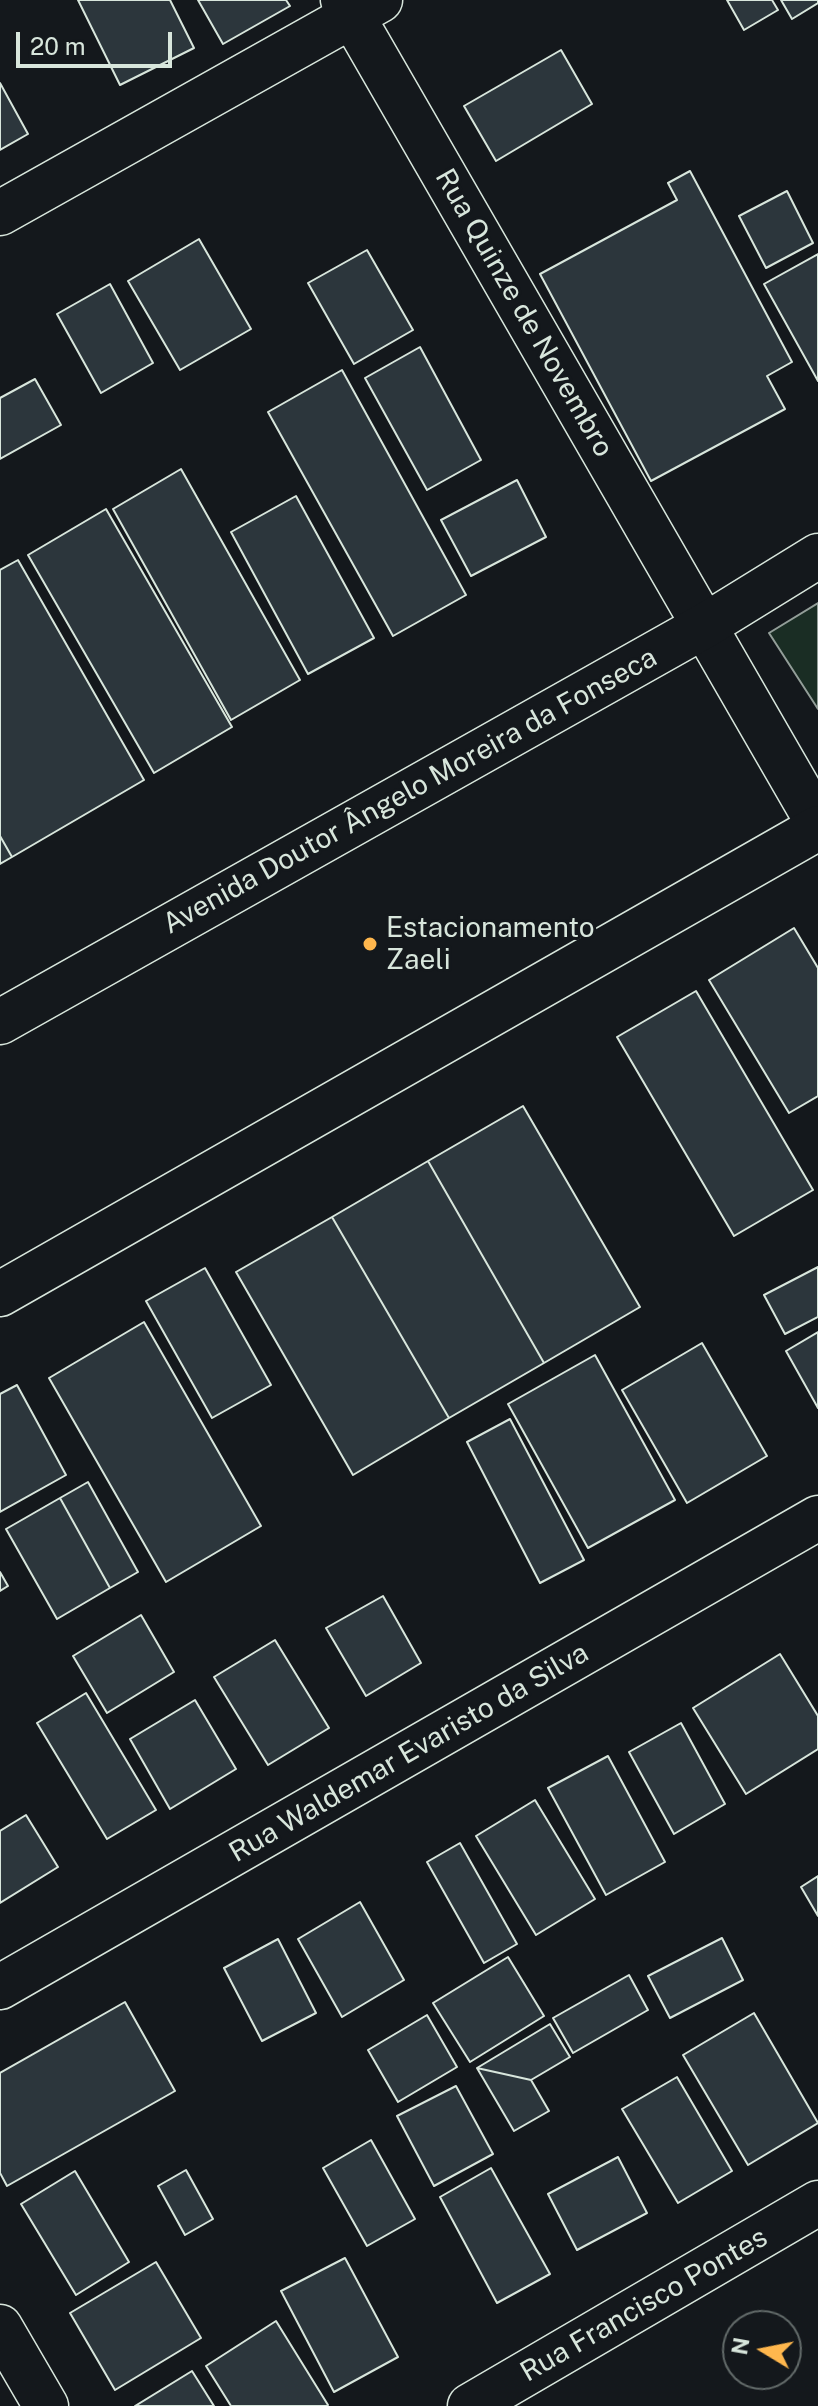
<!DOCTYPE html>
<html>
<head>
<meta charset="utf-8">
<style>
  body { margin:0 }
  #map { position:relative; width:818px; height:2406px; overflow:hidden; background:#14181c; font-family:"Public Sans",sans-serif }
  canvas { display:block }
  .north { position:absolute; left:722px; top:2310px; width:80px; height:80px; box-sizing:border-box; background:#14181c; border:2px solid #626a69; border-radius:50%; rotate:280deg; font-size:22px; font-weight:700; line-height:32px; text-align:center; color:#d8e6dc }
  .north::after { content:''; display:block; margin:auto; width:28px; height:36px; background:#ffb74d; clip-path:polygon(50% 0,100% 100%,50% 72%,0 100%) }
  .scale { position:absolute; left:16px; top:32px; width:156px; height:36px; box-sizing:border-box; border:4px solid #d8e6dc; border-top:0; padding-left:10px; font-size:24px; line-height:28px; white-space:nowrap; color:#d8e6dc; -webkit-text-stroke:6px #14181c; paint-order:stroke }
</style>
</head>
<body>
<div id="map">
<canvas width="818" height="2406"></canvas>
<div class="north">N</div>
<div class="scale">20 m</div>
</div>
<script>
const ctx = document.querySelector('canvas').getContext('2d');
ctx.lineJoin = 'round';
function fill(path, color) { ctx.fillStyle = color; ctx.fill(path, 'evenodd'); }
function stroke(path, color, width, dash) { ctx.strokeStyle = color; ctx.lineWidth = width; ctx.lineCap = dash ? 'butt' : 'round'; ctx.setLineDash(dash || []); ctx.stroke(path); }
function write(font, color, halo, rows, align = 'center') {
  ctx.font = font + ' "Public Sans",sans-serif'; ctx.lineWidth = 6; ctx.setLineDash([]); ctx.textBaseline = 'middle'; ctx.strokeStyle = halo; ctx.fillStyle = color; for (const [text, x, y, turn = 0] of rows) {
    ctx.save(); ctx.translate(x, y); ctx.rotate((+turn || 0) * Math.PI / 180); ctx.textAlign = isNaN(turn) ? turn : align; if (halo) ctx.strokeText(text, 0, 0); ctx.fillText(text, 0, 0); ctx.restore();
  }
}
const green = new Path2D(`
  M 818,603 L 818,709 L 769,633 Z`);
fill(green, '#1a2d24');
stroke(green, '#939e99', 2);
const building = new Path2D(`
  M 78,0 L 170,0 L 194,48 L 120,85 Z
  M 198,0 L 286,0 L 290,6 L 223,44 Z
  M 727,0 L 772,0 L 778,10 L 744,30 Z
  M 781,0 L 818,0 L 818,3 L 792,19 Z
  M 561,50 L 592,104 L 496,161 L 464,106 Z
  M 0,83 L 28,134 L 0,150 Z
  M 690,171 L 792,362 L 767,376 L 785,409 L 651,481 L 540,274 L 677,200 L 668,183 Z
  M 787,191 L 813,243 L 766,268 L 739,216 Z
  M 199,239 L 251,329 L 180,370 L 128,281 Z
  M 367,250 L 413,330 L 354,364 L 308,283 Z
  M 818,254 L 818,381 L 764,284 Z
  M 110,284 L 153,363 L 101,393 L 57,314 Z
  M 420,347 L 481,460 L 427,490 L 365,378 Z
  M 342,370 L 466,595 L 393,636 L 268,412 Z
  M 35,379 L 61,425 L 0,459 L 0,398 Z
  M 181,469 L 300,680 L 231,720 L 113,509 Z
  M 517,480 L 546,537 L 471,576 L 441,520 Z
  M 296,496 L 374,638 L 308,674 L 231,532 Z
  M 106,509 L 232,727 L 154,773 L 28,555 Z
  M 18,560 L 144,780 L 12,857 L 0,836 L 0,570 Z
  M 0,836 L 12,857 L 0,864 Z
  M 794,928 L 818,968 L 818,1096 L 789,1113 L 709,980 Z
  M 696,991 L 813,1190 L 734,1236 L 617,1037 Z
  M 523,1106 L 640,1307 L 544,1363 L 428,1161 Z
  M 428,1161 L 544,1363 L 449,1418 L 332,1217 Z
  M 332,1217 L 449,1418 L 353,1475 L 236,1272 Z
  M 818,1267 L 818,1317 L 785,1334 L 764,1295 Z
  M 205,1268 L 271,1385 L 212,1418 L 146,1301 Z
  M 144,1322 L 261,1526 L 166,1582 L 49,1378 Z
  M 818,1332 L 818,1408 L 786,1351 Z
  M 702,1343 L 767,1456 L 687,1503 L 622,1390 Z
  M 595,1355 L 675,1500 L 588,1548 L 508,1404 Z
  M 17,1385 L 66,1475 L 0,1512 L 0,1394 Z
  M 510,1419 L 584,1560 L 540,1583 L 467,1442 Z
  M 88,1482 L 138,1572 L 110,1588 L 60,1498 Z
  M 60,1498 L 110,1588 L 57,1619 L 6,1529 Z
  M 0,1572 L 8,1586 L 0,1591 Z
  M 383,1596 L 421,1663 L 366,1696 L 326,1628 Z
  M 141,1615 L 174,1672 L 107,1713 L 73,1656 Z
  M 275,1640 L 329,1728 L 268,1765 L 214,1677 Z
  M 780,1654 L 818,1716 L 818,1749 L 746,1794 L 693,1708 Z
  M 86,1693 L 156,1810 L 107,1839 L 37,1723 Z
  M 195,1700 L 236,1769 L 170,1809 L 130,1739 Z
  M 681,1723 L 725,1804 L 674,1834 L 629,1752 Z
  M 608,1756 L 665,1862 L 606,1895 L 548,1788 Z
  M 535,1800 L 595,1899 L 536,1935 L 476,1836 Z
  M 26,1815 L 58,1867 L 0,1903 L 0,1831 Z
  M 460,1843 L 517,1944 L 484,1963 L 427,1862 Z
  M 818,1876 L 818,1916 L 801,1887 Z
  M 360,1902 L 404,1980 L 342,2017 L 298,1939 Z
  M 722,1938 L 743,1980 L 670,2018 L 648,1976 Z
  M 278,1939 L 316,2013 L 262,2041 L 224,1968 Z
  M 508,1957 L 544,2016 L 470,2062 L 433,2003 Z
  M 629,1975 L 648,2010 L 573,2053 L 553,2018 Z
  M 125,2002 L 175,2091 L 7,2186 L 0,2173 L 0,2073 Z
  M 754,2013 L 818,2123 L 748,2165 L 683,2055 Z
  M 427,2015 L 457,2067 L 398,2102 L 368,2050 Z
  M 550,2024 L 570,2057 L 531,2080 L 477,2068 Z
  M 477,2068 L 531,2080 L 549,2111 L 514,2131 Z
  M 677,2077 L 732,2171 L 678,2203 L 622,2109 Z
  M 456,2086 L 493,2154 L 434,2186 L 397,2116 Z
  M 371,2140 L 415,2219 L 367,2246 L 323,2168 Z
  M 618,2157 L 647,2213 L 577,2250 L 548,2194 Z
  M 491,2168 L 550,2274 L 497,2303 L 440,2197 Z
  M 186,2170 L 213,2219 L 185,2235 L 158,2186 Z
  M 75,2171 L 129,2262 L 76,2295 L 21,2204 Z
  M 345,2258 L 398,2357 L 334,2392 L 281,2291 Z
  M 156,2262 L 201,2338 L 115,2390 L 70,2313 Z
  M 276,2321 L 328,2405 L 327,2406 L 231,2406 L 206,2366 Z
  M 192,2371 L 214,2406 L 135,2406 Z`);
fill(building, '#2c363c');
stroke(building, '#d8e6dc', 2);
const street = new Path2D(`
  M 343,0 L 818,823
  M 0,213 L 380,0
  M 0,1987 L 818,1518
  M 0,2327 L 46,2406
  M 470,2406 L 818,2203`);
const primary = new Path2D(`
  M 0,1022 L 706,625 L 818,556
  M 0,1294 L 818,828`);
stroke(street, '#d8e6dc', 47);
stroke(primary, '#d8e6dc', 47);
stroke(street, '#14181c', 44);
stroke(primary, '#14181c', 44);
for (const [x, y, r, color] of [
  [370,944,8,"#ffb74d"]
]) { const dot = new Path2D(); dot.arc(x, y, r, 0, 2 * Math.PI); ctx.fillStyle = color; ctx.fill(dot); stroke(dot, '#14181c', 3); }
write('28px', '#d8e6dc', '#14181c', [
  ["Rua Quinze de Novembro",524,313,60],
  ["Avenida Doutor Ângelo Moreira da Fonseca",410,791,-29],
  ["Rua Waldemar Evaristo da Silva",409,1753,-30],
  ["Rua Francisco Pontes",644,2305,-30]
]);
write('28px', '#d8e6dc', '#14181c', [
  ["Estacionamento",386,928],
  ["Zaeli",386,960]
], 'left');
</script>
</body>
</html>
